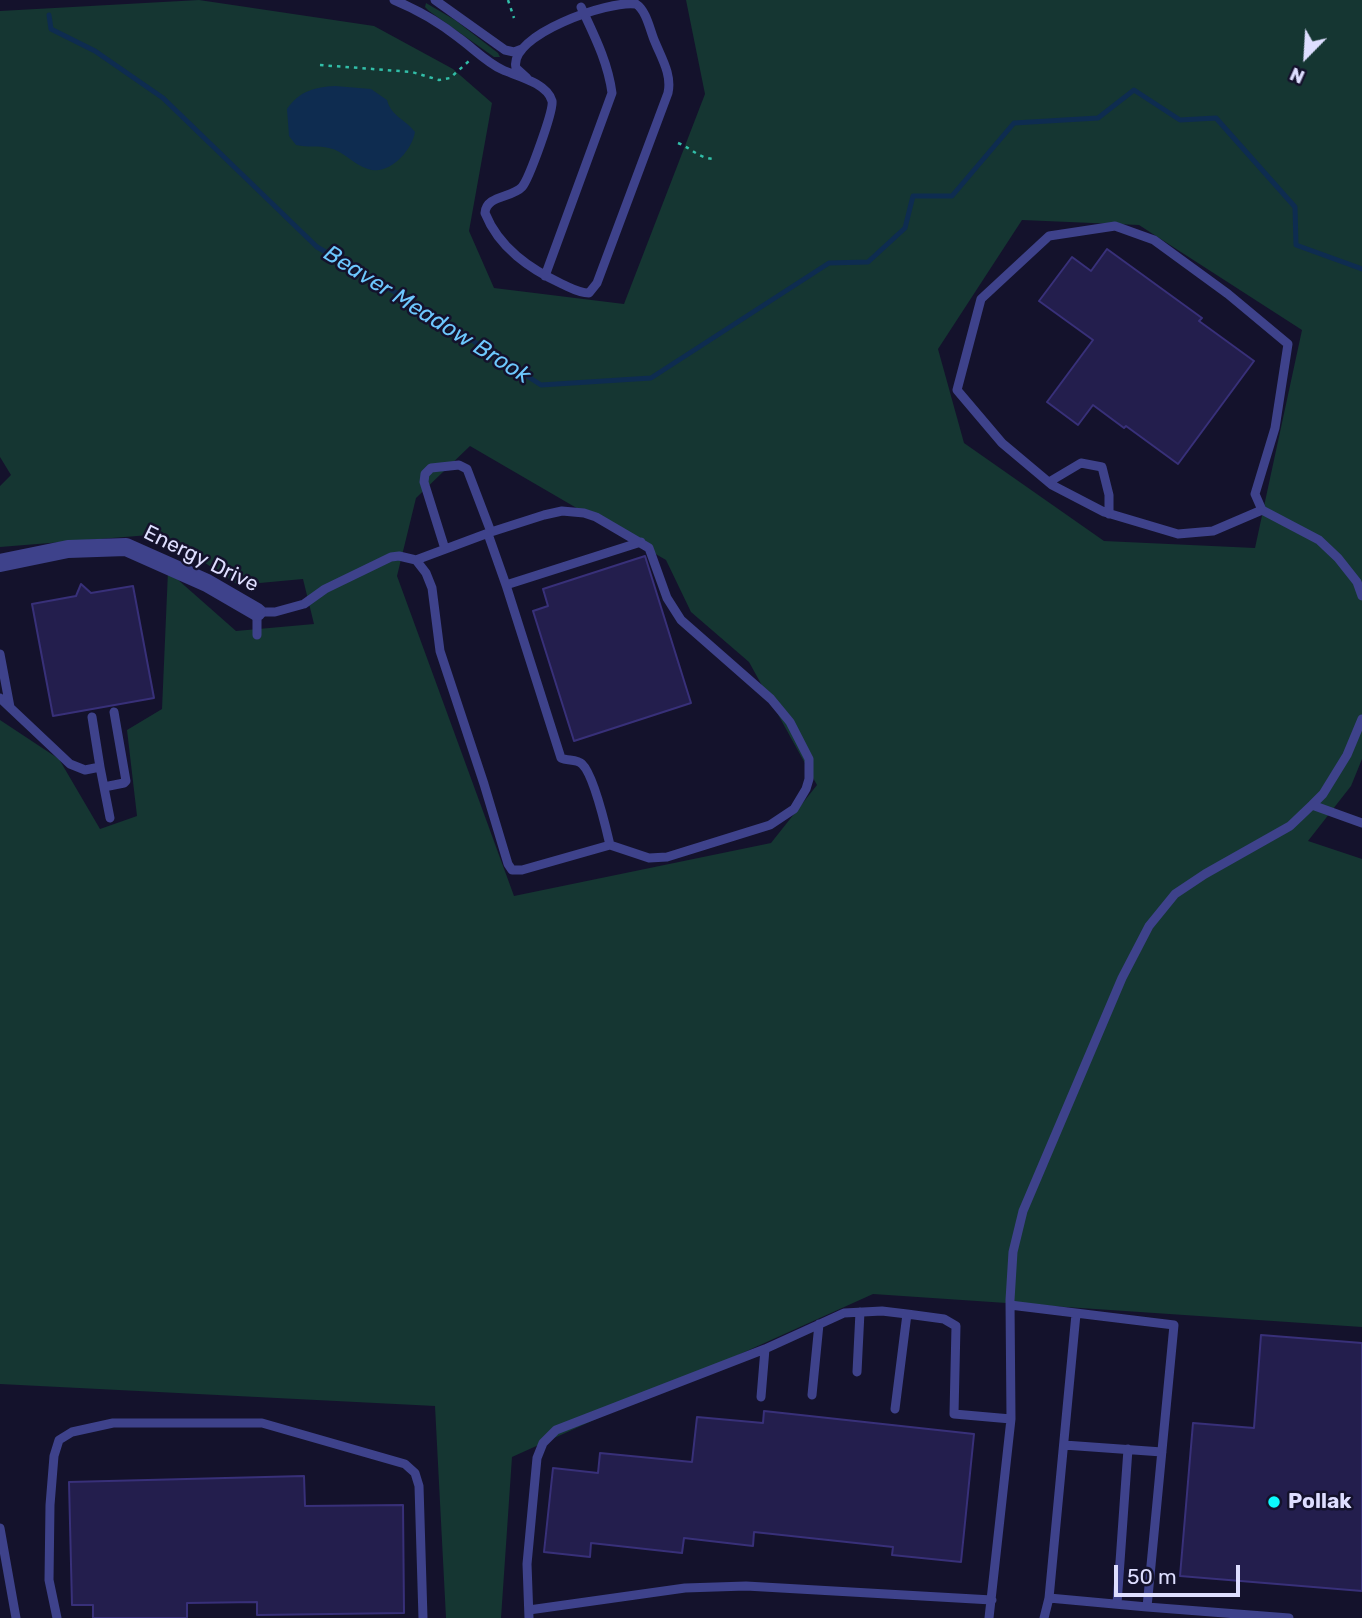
<!DOCTYPE html>
<html>
<head>
<meta charset="utf-8">
<style>
  body { margin:0 }
  #map { position:relative; width:1362px; height:1618px; overflow:hidden; background:#14122c; font-family:Rubik,sans-serif }
  canvas { display:block }
  .north { position:absolute; left:1271px; top:21px; width:70px; height:70px; -webkit-text-stroke:5px #14122c; paint-order:stroke; rotate:204deg; font-size:19px; font-weight:700; line-height:28px; text-align:center; color:#dedeff }
  .north::after { content:''; display:block; margin:auto; width:24px; height:32px; background:#dedeff; clip-path:polygon(50% 0,100% 100%,50% 72%,0 100%) }
  .scale { position:absolute; left:1114px; top:1565px; width:126px; height:32px; box-sizing:border-box; border:4px solid #dedeff; border-top:0; padding-left:9px; font-size:21px; line-height:24px; white-space:nowrap; color:#dedeff; -webkit-text-stroke:5px #14122c; paint-order:stroke }
</style>
</head>
<body>
<div id="map">
<canvas width="1362" height="1618"></canvas>
<div class="north">N</div>
<div class="scale">50 m</div>
</div>
<script>
const ctx = document.querySelector('canvas').getContext('2d');
ctx.lineJoin = 'round';
function fill(path, color) { ctx.fillStyle = color; ctx.fill(path, 'evenodd'); }
function stroke(path, color, width, dash) { ctx.strokeStyle = color; ctx.lineWidth = width; ctx.lineCap = dash ? 'butt' : 'round'; ctx.setLineDash(dash || []); ctx.stroke(path); }
function write(font, color, halo, rows, align = 'center') {
  ctx.font = font + ' Rubik,sans-serif'; ctx.lineWidth = 5; ctx.setLineDash([]); ctx.textBaseline = 'middle'; ctx.strokeStyle = halo; ctx.fillStyle = color; for (const [text, x, y, turn = 0] of rows) {
    ctx.save(); ctx.translate(x, y); ctx.rotate((+turn || 0) * Math.PI / 180); ctx.textAlign = isNaN(turn) ? turn : align; if (halo) ctx.strokeText(text, 0, 0); ctx.fillText(text, 0, 0); ctx.restore();
  }
}
fill(new Path2D(`
  M 199,0 L 374,26 L 453,69 L 492,103 L 469,231 L 494,288 L 624,304 L 705,94 L 686,0 L 1362,0 L 1362,759 L 1351,786 L 1308,841 L 1362,859 L 1362,1327 L 873,1294 L 512,1457 L 501,1618 L 446,1618 L 435,1406 L 0,1384 L 0,720 L 59,759 L 100,829 L 137,816 L 127,730 L 162,709 L 168,571 L 236,631 L 314,624 L 303,579 L 238,585 L 162,534 L 0,547 L 0,486 L 11,475 L 0,457 L 0,11 ZM 1022,220 L 1139,225 L 1302,330 L 1255,548 L 1104,541 L 964,443 L 938,349 ZM 470,446 L 666,560 L 691,612 L 749,662 L 817,785 L 771,843 L 514,896 L 397,576 L 416,498 Z
  M 426,3 L 455,20 L 498,53 L 500,57 L 494,57 L 429,11 L 425,7 Z`), '#153632');
fill(new Path2D(`
  M 335,86 L 371,89 L 387,100 C 391,116 405,119 415,132 C 412,150 390,176 368,169 C 354,165 344,151 329,148 C 319,145 307,148 296,145 L 289,136 L 287,109 C 299,91 315,87 335,86 Z`), '#0e2c50');
stroke(new Path2D(`
  M 49,15 L 51,29 L 95,51 L 163,98 L 317,247 L 421,307 L 541,385 L 651,378 L 829,263 L 868,262 L 905,228 L 913,196 L 952,196 L 1014,123 L 1098,118 L 1134,90 L 1180,120 L 1216,118 L 1295,207 L 1296,245 L 1362,269`), '#0e2c50', 5);
const building = new Path2D(`
  M 1107,249 L 1202,318 L 1199,321 L 1254,361 L 1178,464 L 1126,426 L 1124,428 L 1093,405 L 1078,425 L 1047,402 L 1093,340 L 1039,301 L 1072,257 L 1091,271 Z
  M 645,556 L 691,703 L 574,741 L 533,611 L 548,606 L 543,589 Z
  M 81,584 L 91,593 L 133,586 L 154,698 L 53,716 L 32,604 L 76,596 Z
  M 1261,1335 L 1362,1343 L 1362,1591 L 1180,1576 L 1193,1423 L 1254,1428 Z
  M 764,1411 L 974,1434 L 961,1562 L 892,1555 L 893,1547 L 754,1532 L 753,1546 L 684,1538 L 682,1553 L 591,1543 L 590,1557 L 544,1552 L 553,1468 L 598,1473 L 600,1453 L 692,1462 L 697,1417 L 763,1423 Z
  M 304,1476 L 305,1506 L 403,1505 L 404,1613 L 257,1615 L 257,1602 L 187,1603 L 187,1618 L 93,1618 L 93,1605 L 72,1605 L 69,1482 Z`);
fill(building, '#231e4d');
stroke(building, '#383079', 2);
stroke(new Path2D(`
  M 508,0 L 514,18
  M 320,65 L 412,72 L 439,80 L 450,78 L 469,61
  M 678,143 C 693,149 699,159 716,159`), '#32bea8', 2.5, [3.5, 5]);
stroke(new Path2D(`
  M 394,0 C 418,10 439,22 459,38 C 473,48 487,63 503,70 C 517,76 547,83 552,101 C 554,110 529,179 522,187 C 512,198 486,195 485,213 C 499,248 530,269 562,284 C 571,288 579,293 589,293 L 597,283 L 668,93 C 672,75 662,59 655,42 C 650,31 647,11 636,4 C 609,0 508,35 516,68 L 527,78
  M 435,0 L 505,50 L 514,52 L 522,49
  M 545,276 L 612,93 C 608,62 594,35 581,7
  M 1049,482 L 1081,463 L 1102,467 L 1109,495 L 1109,514
  M 1262,510 L 1213,531 L 1178,534 L 1104,512 L 1052,485 L 1002,443 L 957,390 L 981,299 L 1049,236 L 1115,226 L 1154,240 L 1228,294 L 1288,344 L 1275,428 L 1255,494 L 1262,510 L 1319,540 L 1338,558 L 1357,582 L 1362,596
  M 488,534 L 506,585 L 641,542
  M 445,549 L 424,482 L 425,474 L 431,468 L 459,465 L 467,469 L 491,532
  M 506,585 L 561,758 C 567,761 577,759 582,764 C 594,775 606,828 610,845
  M 257,635 L 257,612 L 275,612 L 304,604 L 325,589 L 391,557 L 399,556 L 416,560 L 491,532 L 544,515 L 562,511 L 584,513 L 596,517 L 649,548 L 667,598 L 681,620 L 771,699 L 790,722 L 809,759 L 809,779 L 806,789 L 794,809 L 770,825 L 667,857 L 649,858 L 610,845 L 522,870 L 512,870 L 508,864 L 484,784 L 440,651 L 432,588 L 426,573 L 416,560
  M 0,654 L 10,707
  M 0,698 L 70,764 L 85,770 L 100,767 L 110,818
  M 92,717 L 100,767
  M 104,787 L 124,783 L 126,781 L 114,712
  M 1312,805 L 1362,823
  M 1010,1305 L 1174,1325 L 1147,1607 L 1049,1598
  M 857,1372 L 860,1312
  M 812,1395 L 819,1324
  M 761,1397 L 765,1349 L 844,1313 L 882,1311 L 907,1314
  M 895,1409 L 907,1314 L 944,1319 L 956,1326 L 954,1414 L 1011,1419
  M 1064,1445 L 1162,1452
  M 0,1528 L 16,1618
  M 1117,1604 L 1128,1449
  M 1147,1607 L 1289,1618
  M 529,1610 L 685,1588 L 746,1586 L 992,1600
  M 57,1618 L 49,1580 L 50,1505 L 54,1456 L 59,1440 L 72,1432 L 113,1423 L 262,1423 L 405,1464 L 415,1473 L 419,1486 L 423,1618
  M 529,1618 L 527,1564 L 537,1458 L 543,1443 L 556,1430 L 765,1349
  M 989,1618 L 1011,1419 L 1010,1300 L 1013,1252 L 1023,1211 L 1122,978 L 1149,926 L 1175,894 L 1205,874 L 1290,826 L 1312,805 L 1323,794 L 1347,755 L 1362,719
  M 1044,1618 L 1049,1598 L 1076,1314`), '#3e428b', 9);
stroke(new Path2D(`
  M 0,563 L 68,549 L 126,547 L 207,583 L 257,612`), '#3e428b', 18);
for (const [x, y, r, color] of [
  [1274,1502,7,"#0bfbfd"]
]) { const dot = new Path2D(); dot.arc(x, y, r, 0, 2 * Math.PI); ctx.fillStyle = color; ctx.fill(dot); stroke(dot, '#14122c', 2.5); }
write('21px', '#dedeff', '#14122c', [
  ["Energy Drive",201,559,26]
]);
write('bold 21px', '#dedeff', '#14122c', [
  ["Pollak",1288,1502]
], 'left');
write('italic 23px', '#6dc8fe', '#14122c', [
  ["Beaver Meadow Brook",427,315,32]
]);
</script>
</body>
</html>
